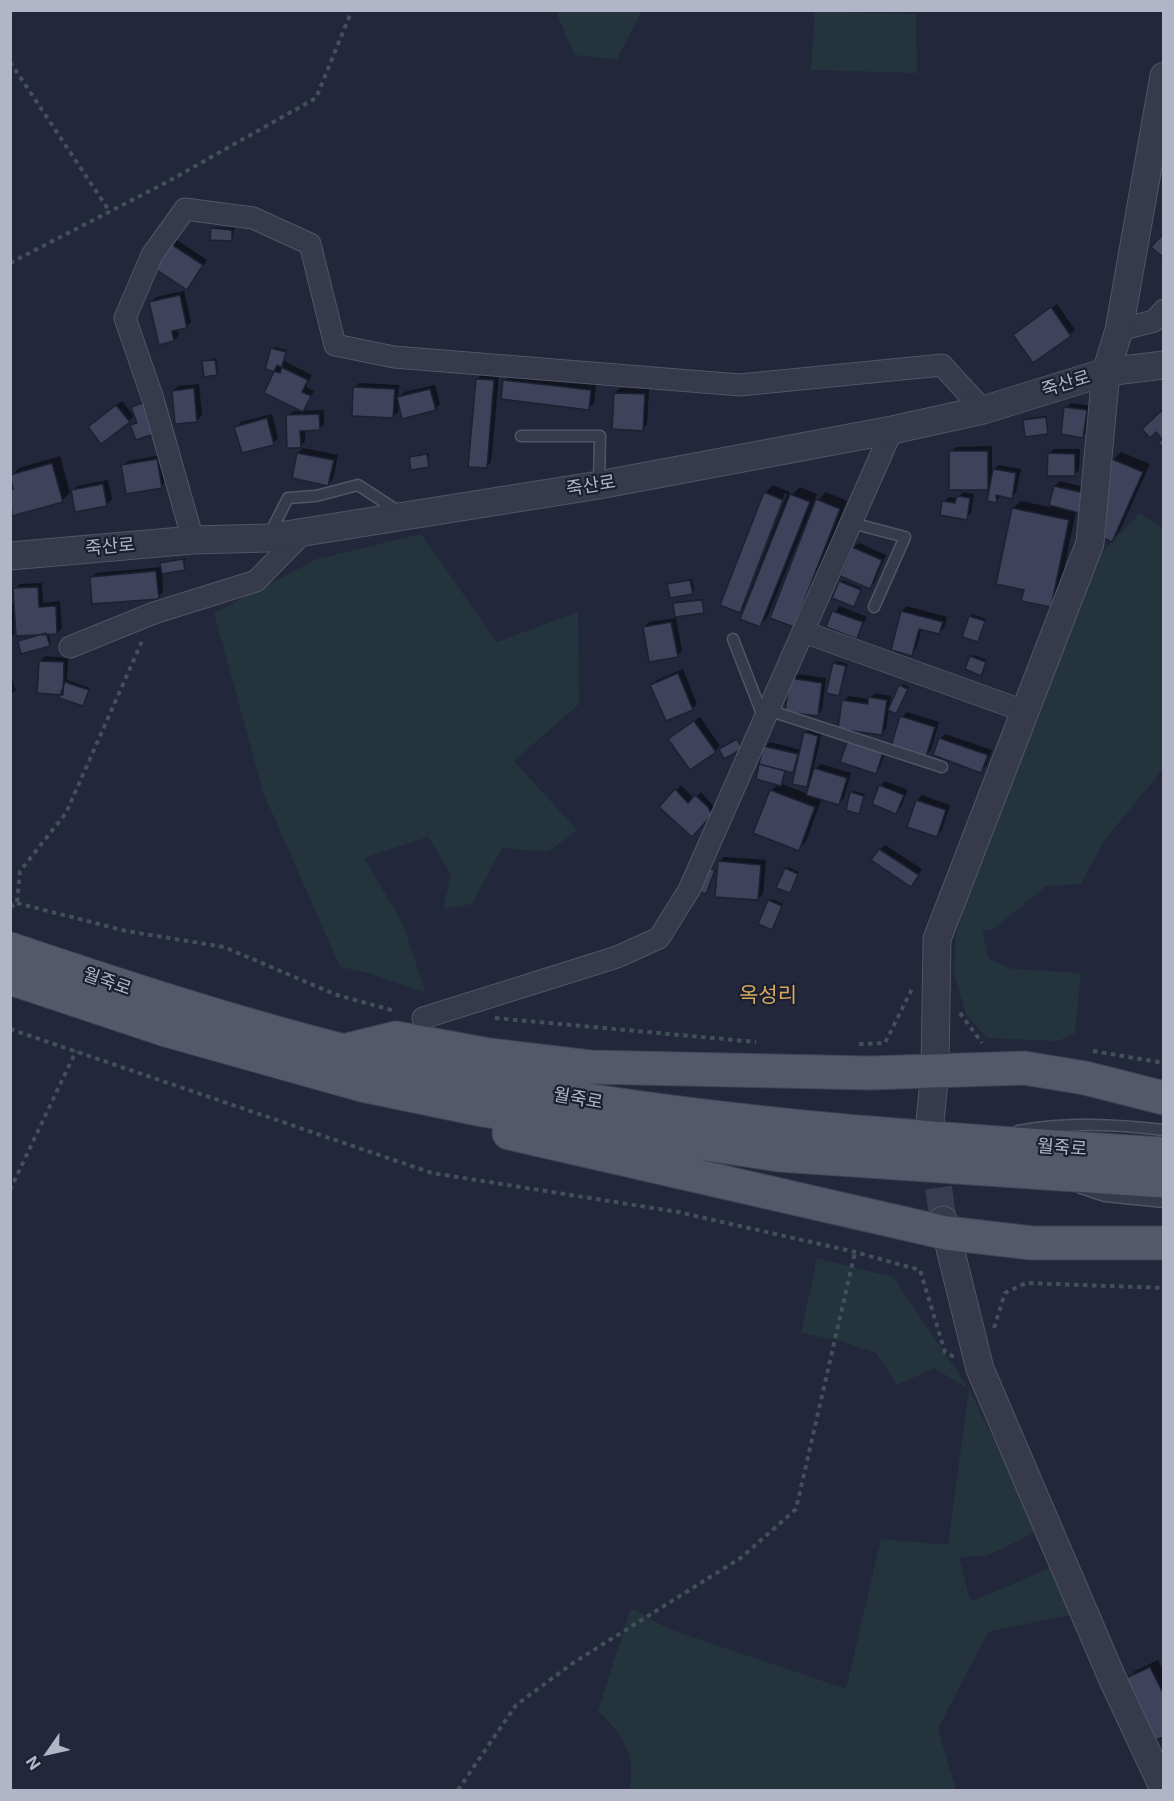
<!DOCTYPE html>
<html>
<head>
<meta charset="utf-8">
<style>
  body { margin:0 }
  #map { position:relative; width:1174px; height:1801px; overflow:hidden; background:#22273b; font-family:Inter,sans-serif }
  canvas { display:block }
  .frame { position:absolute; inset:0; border:12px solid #b1b5c7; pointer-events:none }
  .north { position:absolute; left:18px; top:1723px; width:60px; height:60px; -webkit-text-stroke:4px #1b1f30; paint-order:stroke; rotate:236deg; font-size:16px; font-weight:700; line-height:24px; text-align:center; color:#b1b5c7 }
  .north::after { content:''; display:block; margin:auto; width:21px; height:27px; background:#b1b5c7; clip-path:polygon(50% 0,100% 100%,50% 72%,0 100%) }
</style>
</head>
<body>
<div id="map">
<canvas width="1174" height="1801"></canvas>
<div class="frame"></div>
<div class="north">N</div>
</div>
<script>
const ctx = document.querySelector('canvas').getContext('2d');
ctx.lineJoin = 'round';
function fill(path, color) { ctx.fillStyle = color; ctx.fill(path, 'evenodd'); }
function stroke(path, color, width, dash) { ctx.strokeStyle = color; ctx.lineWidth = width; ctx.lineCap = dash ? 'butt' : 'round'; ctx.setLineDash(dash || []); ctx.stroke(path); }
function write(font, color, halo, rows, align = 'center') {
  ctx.font = font + ' Inter,"Noto Sans KR",sans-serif'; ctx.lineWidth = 4.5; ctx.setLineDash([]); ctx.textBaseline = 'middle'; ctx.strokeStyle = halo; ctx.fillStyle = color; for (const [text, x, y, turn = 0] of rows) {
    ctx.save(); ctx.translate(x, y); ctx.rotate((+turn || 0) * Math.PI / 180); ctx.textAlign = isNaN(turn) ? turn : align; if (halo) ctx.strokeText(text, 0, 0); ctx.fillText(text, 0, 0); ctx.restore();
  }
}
fill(new Path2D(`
  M 556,11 L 642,11 L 617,59 L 574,55 Z
  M 815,11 L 916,14 L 917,73 L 811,70 Z
  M 1140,513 L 1163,529 L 1163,769 L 1103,842 L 1081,884 L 1046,886 L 994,929 L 982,931 L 989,959 L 1013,969 L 1081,973 L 1075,1033 L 1058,1041 L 987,1038 L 966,1014 L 954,973 L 956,936 L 967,894 L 999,816 L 1066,635 L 1103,551 Z
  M 421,534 L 497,642 L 578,612 L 579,704 L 514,761 L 577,830 L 548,852 L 502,848 L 472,904 L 443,909 L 451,874 L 428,837 L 364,858 L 402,922 L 426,993 L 365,972 L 340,967 L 263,792 L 214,613 L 317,559 Z
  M 817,1258 L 893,1277 L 969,1389 L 1038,1531 L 987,1556 L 959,1557 L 969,1597 L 973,1601 L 1055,1566 L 1074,1614 L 988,1632 L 938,1729 L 956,1790 L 629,1790 C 637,1755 623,1735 598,1711 L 631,1608 L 669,1629 L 846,1689 L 881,1539 L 948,1545 L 969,1389 L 934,1368 L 897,1385 L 876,1353 L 841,1341 L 801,1333 Z`), '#24343c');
fill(new Path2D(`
  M 215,227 L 234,228 L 233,238 L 231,240 L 212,229 Z
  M 177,240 L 207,260 L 187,288 L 172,245 Z
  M 184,291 L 191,322 L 186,327 L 177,329 L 179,335 L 174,340 L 151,302 L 156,297 Z
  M 1057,304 L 1075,330 L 1033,361 L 1015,335 Z
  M 275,347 L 287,350 L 284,361 L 312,375 L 306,387 L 314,391 L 302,410 L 276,371 L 272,349 Z
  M 216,358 L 218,371 L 216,374 L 203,362 Z
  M 482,374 L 499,376 L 491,462 L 486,467 L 477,379 Z
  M 510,375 L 596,385 L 594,403 L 589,408 L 505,380 Z
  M 359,383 L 399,385 L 398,398 L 404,392 L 435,385 L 440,404 L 435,409 L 398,399 L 398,412 L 392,417 L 354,388 Z
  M 199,384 L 202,415 L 197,420 L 173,391 L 178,386 Z
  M 620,388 L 649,389 L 647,424 L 642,429 L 615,393 Z
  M 148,399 L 154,433 L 132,425 L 137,420 L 133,407 Z
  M 122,401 L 134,416 L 129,421 L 95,423 Z
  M 1071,403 L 1092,406 L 1088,431 L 1083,436 L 1066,408 Z
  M 324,410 L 324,424 L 319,429 L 305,429 L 305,441 L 300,446 L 288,416 L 293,411 Z
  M 272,414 L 278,438 L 273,443 L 236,427 L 241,422 Z
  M 1047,416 L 1047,432 L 1024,421 L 1026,418 Z
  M 992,446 L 992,471 L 999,465 L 1021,469 L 1016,492 L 1011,497 L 1001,495 L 996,502 L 991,484 L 987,488 L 951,452 L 956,447 Z
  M 303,448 L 338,455 L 333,479 L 328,484 L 298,453 Z
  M 1054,449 L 1080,449 L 1079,470 L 1074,475 L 1049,454 Z
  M 1121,452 L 1150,464 L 1119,532 L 1111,540 L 1113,460 Z
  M 429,453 L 428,466 L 411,458 L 413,456 Z
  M 162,455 L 166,481 L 161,486 L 123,466 L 128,461 Z
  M 60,456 L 70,492 L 63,500 L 13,514 L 10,504 L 10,488 L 14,485 L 11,476 L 19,468 Z
  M 108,480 L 112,499 L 107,504 L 76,510 L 72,491 L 77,486 Z
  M 1060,481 L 1088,488 L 1076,511 L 1058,598 L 1050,605 L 1025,589 L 1013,508 L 1021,501 L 1050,507 L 1055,486 Z
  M 773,485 L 790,492 L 788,499 L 800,487 L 817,494 L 813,505 L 826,492 L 847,501 L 801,617 L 793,625 L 813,511 L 811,510 L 767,618 L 759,626 L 748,603 L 740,611 L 765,493 ZM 785,493 L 787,494 L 745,604 L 742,604 Z
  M 963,492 L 974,494 L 971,513 L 966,518 L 944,502 L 949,497 L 958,498 Z
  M 859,543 L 886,555 L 874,583 L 869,588 L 842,575 L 854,547 Z
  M 185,558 L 184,569 L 162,573 L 163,592 L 158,597 L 91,578 L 96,573 L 162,567 L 164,562 Z
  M 692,579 L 694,590 L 692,592 L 669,584 Z
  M 842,580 L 862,588 L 854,605 L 840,582 Z
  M 42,583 L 43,603 L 60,601 L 62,628 L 57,633 L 48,633 L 51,643 L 49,645 L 19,641 L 39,634 L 14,619 L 14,634 L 10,637 L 10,604 L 16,604 L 15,589 L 20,584 Z
  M 703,599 L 703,612 L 675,604 L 677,602 Z
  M 839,606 L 867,617 L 857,637 L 828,626 Z
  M 907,606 L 947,617 L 944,628 L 939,633 L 922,628 L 916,649 L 911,654 L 902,611 Z
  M 972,614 L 986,619 L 978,641 L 964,636 Z
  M 676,618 L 682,651 L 677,656 L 644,627 L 649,622 Z
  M 974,655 L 987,660 L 982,672 L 972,657 Z
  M 45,656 L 68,658 L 67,680 L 90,688 L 83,705 L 63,693 L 40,662 Z
  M 836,661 L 848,664 L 839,694 L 834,663 Z
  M 683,669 L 697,704 L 692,709 L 652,685 L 657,680 Z
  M 10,674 L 16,690 L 10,695 Z
  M 796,674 L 826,678 L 822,710 L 817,715 L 791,679 Z
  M 903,684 L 909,687 L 898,711 L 896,713 L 889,709 L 886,729 L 881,734 L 844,701 L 849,696 L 869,699 L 875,693 L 891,696 L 889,709 Z
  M 907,712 L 939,722 L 931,750 L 926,755 L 902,717 Z
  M 700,717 L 720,746 L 715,751 L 670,739 Z
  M 810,728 L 822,731 L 813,771 L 821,764 L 851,773 L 844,798 L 839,803 L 822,798 L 806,841 L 798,849 L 771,791 L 778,784 L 760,765 L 765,747 L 770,742 L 801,750 L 805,733 ZM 798,766 L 806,786 L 812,779 L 808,794 L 782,784 L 786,770 L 793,771 Z
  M 945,734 L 992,750 L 986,766 L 981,771 L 940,739 Z
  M 887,748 L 880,767 L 875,772 L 842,761 Z
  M 885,781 L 908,790 L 901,807 L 896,812 L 880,786 Z
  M 681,785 L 694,799 L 701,792 L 716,809 L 692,835 L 661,807 Z
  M 854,791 L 865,794 L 859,812 L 852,793 Z
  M 922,795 L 950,805 L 942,830 L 937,835 L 909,826 L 917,800 Z
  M 885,845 L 922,869 L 915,880 L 880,850 Z
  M 724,857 L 766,860 L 763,894 L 758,899 L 719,862 Z
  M 788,867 L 799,872 L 791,889 L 786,869 Z
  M 772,899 L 783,904 L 774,926 L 770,901 Z
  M 1158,1660 L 1164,1672 L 1164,1735 L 1128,1678 L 1135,1671 Z`), '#0007');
const building = new Path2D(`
  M 211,228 L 232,230 L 232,241 L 210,240 Z
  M 1164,233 L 1164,258 L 1151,247 Z
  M 171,244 L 203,265 L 187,290 L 154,268 Z
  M 180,295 L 187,328 L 172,331 L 174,341 L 159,345 L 149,302 Z
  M 1051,307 L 1071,336 L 1033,363 L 1013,335 Z
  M 271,348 L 286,352 L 280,373 L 265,369 Z
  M 215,360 L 217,375 L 204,377 L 202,361 Z
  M 277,365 L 308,380 L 302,392 L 311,396 L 303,412 L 264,393 Z
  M 476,379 L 494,380 L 487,468 L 468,467 Z
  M 503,380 L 591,390 L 589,410 L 501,399 Z
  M 353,387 L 395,389 L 393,418 L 352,416 Z
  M 194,388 L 197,422 L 175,424 L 172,391 Z
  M 430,389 L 436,410 L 402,419 L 397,397 Z
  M 614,393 L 645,394 L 643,431 L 612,429 Z
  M 143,403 L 154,434 L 136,440 L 130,425 L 137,423 L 131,407 Z
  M 116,405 L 130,422 L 101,444 L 88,427 Z
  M 1064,407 L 1087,410 L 1083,438 L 1061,434 Z
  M 1161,411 L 1164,414 L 1164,449 L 1158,443 L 1162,439 L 1156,432 L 1150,438 L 1142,429 Z
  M 319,414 L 320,430 L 300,431 L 301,448 L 287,448 L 286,415 Z
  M 1046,417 L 1048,434 L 1025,437 L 1023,420 Z
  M 267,418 L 274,445 L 242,453 L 234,427 Z
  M 949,451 L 988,451 L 988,490 L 949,490 Z
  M 297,453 L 334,460 L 328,486 L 292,478 Z
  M 1048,453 L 1075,454 L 1075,476 L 1047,476 Z
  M 427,454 L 429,467 L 411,470 L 409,457 Z
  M 157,459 L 162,488 L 126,494 L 121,465 Z
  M 1112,459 L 1143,472 L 1112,542 L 1097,535 L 1103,481 Z
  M 52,463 L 63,502 L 12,516 L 10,490 L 13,489 L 10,475 Z
  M 993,469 L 1016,473 L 1012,499 L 996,495 L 997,503 L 987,501 Z
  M 103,484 L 107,506 L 75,512 L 71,490 Z
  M 1054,486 L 1084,493 L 1079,513 L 1049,505 Z
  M 764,492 L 783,500 L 740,613 L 720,605 Z
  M 790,494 L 810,502 L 760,627 L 740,619 Z
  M 957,496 L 970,498 L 967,520 L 940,515 L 942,501 L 955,503 Z
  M 816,499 L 840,509 L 794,627 L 770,618 Z
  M 1012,508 L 1069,520 L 1051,607 L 1021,601 L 1024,590 L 996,584 Z
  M 852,547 L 882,560 L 870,589 L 840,576 Z
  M 183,559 L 185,570 L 162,574 L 160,563 Z
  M 156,571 L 159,599 L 92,604 L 90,577 Z
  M 690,580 L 693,594 L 670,598 L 667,584 Z
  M 839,581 L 861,590 L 854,607 L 832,598 Z
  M 38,587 L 39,607 L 56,606 L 57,634 L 16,636 L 13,588 Z
  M 702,600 L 704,613 L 675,617 L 673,603 Z
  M 832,611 L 863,622 L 857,639 L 826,627 Z
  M 901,611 L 943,622 L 939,634 L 919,629 L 912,656 L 891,650 Z
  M 969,616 L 985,621 L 978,642 L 962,637 Z
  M 671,622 L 678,657 L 649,662 L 643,627 Z
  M 46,633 L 50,646 L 21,654 L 18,641 Z
  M 970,656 L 986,662 L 981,676 L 965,669 Z
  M 39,661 L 64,662 L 63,695 L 37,693 Z
  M 833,663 L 846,666 L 839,696 L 826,693 Z
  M 678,673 L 693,710 L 666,721 L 650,685 Z
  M 790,678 L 822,683 L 818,716 L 785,712 Z
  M 65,682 L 89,690 L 83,706 L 59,698 Z
  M 899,685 L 908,689 L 896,714 L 888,710 Z
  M 868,697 L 887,700 L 882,735 L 838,729 L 842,700 L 868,704 Z
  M 900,716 L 935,727 L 926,757 L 891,746 Z
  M 694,721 L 716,752 L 690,770 L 668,739 Z
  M 804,732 L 818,736 L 807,787 L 792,784 Z
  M 939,738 L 988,755 L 981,773 L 933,755 Z
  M 737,739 L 742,749 L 724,759 L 719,749 Z
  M 848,740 L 883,753 L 876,774 L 840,762 Z
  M 763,746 L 798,754 L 793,773 L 759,764 Z
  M 759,764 L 785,771 L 781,786 L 756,779 Z
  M 814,768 L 847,778 L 839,805 L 806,795 Z
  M 879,785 L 904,795 L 896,814 L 872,804 Z
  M 675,789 L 688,803 L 695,795 L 708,807 L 712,815 L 692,837 L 659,807 Z
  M 770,790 L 815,807 L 799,851 L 753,833 Z
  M 850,792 L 864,796 L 859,814 L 846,810 Z
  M 916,800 L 946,810 L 937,837 L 907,827 Z
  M 879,849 L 919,875 L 911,887 L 871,860 Z
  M 718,861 L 761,865 L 758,900 L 715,897 Z
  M 706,867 L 715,870 L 706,894 L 697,891 Z
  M 785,868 L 798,874 L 790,893 L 776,888 Z
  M 768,900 L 782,906 L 772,930 L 758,924 Z
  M 1150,1667 L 1164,1695 L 1164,1737 L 1155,1740 L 1126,1678 Z`);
fill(building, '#3e435b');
stroke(building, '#1d2132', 1.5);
stroke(new Path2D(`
  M 933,1147 L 943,1220`), '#373c50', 27, [27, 14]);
const service = new Path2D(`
  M 521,436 L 600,436 L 599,485
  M 852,523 L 905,537 L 874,607
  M 269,535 L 288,498 L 316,496 L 358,485 L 401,513
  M 733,639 L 764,719
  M 768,710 L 942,767
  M 1018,1131 C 1067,1122 1114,1124 1164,1130
  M 1081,1188 L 1105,1196 L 1164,1202`);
const minor = new Path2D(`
  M 1119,330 L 1154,321 L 1164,310
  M 193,540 L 153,399 L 125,318 L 152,255 L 185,209 L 253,218 L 310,244 L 335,345 L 394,357 L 740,385 L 942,365 L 983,410
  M 804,632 L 1024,711
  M 70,647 L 154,613 L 256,581 L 302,534
  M 423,1018 L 617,957 L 659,938 L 689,890 L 892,430`);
const tertiary = new Path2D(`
  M 10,556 L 193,540 L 267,538 L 599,485 L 892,430 L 983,410 L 1106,372 L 1164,365
  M 930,1122 L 935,1070 L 937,939 L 1090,543 L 1106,372 L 1119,330 L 1164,76
  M 943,1220 L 980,1369 L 1113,1680 L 1164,1789`);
const primary = new Path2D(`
  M 10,949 C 164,1001 317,1050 476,1081 C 703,1125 933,1139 1164,1154
  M 10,978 L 166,1030 L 362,1085 L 483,1110 L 779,1155 L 1164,1181
  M 351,1049 L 396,1038 L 489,1055 L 590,1067 L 870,1073 L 1024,1068 L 1085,1078 L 1164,1098
  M 509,1133 L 946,1233 L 1032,1243 L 1164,1243`);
stroke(service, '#515566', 13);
stroke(minor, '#515566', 23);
stroke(tertiary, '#515566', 29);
stroke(primary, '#3f4354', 35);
stroke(new Path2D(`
  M 10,62 L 110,212
  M 10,263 L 167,182 L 316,98 L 352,10
  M 17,903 L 126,931 L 224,947 L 337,995 L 395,1011
  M 10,907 L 17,903 L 20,871 L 66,813 L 143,639
  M 960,1013 L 982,1043
  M 495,1018 L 756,1042
  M 10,1029 L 432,1173 L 678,1212 L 855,1252 L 920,1270 L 945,1352 L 954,1357
  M 859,1044 L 885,1043 L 912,989
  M 1093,1051 L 1164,1063
  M 10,1190 L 76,1051
  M 994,1328 L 1005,1293 L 1026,1283 L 1164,1288
  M 458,1790 L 516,1705 L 573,1663 L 742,1557 L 796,1509 L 855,1252`), '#425159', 4, [4.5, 4.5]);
stroke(service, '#363a4b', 10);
stroke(minor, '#363a4b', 21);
stroke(tertiary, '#363a4b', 27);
stroke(primary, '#53586b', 33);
write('18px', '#b1b5c7', '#1b1f30', [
  ["죽산로",1066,384,-17],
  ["죽산로",591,486,-9],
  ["죽산로",110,547,-5],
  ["월죽로",107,982,19],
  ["월죽로",578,1099,10],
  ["월죽로",1062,1148,4]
]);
write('21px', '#d5aa5e', '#1b1f30', [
  ["옥성리",768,996]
]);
</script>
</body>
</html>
